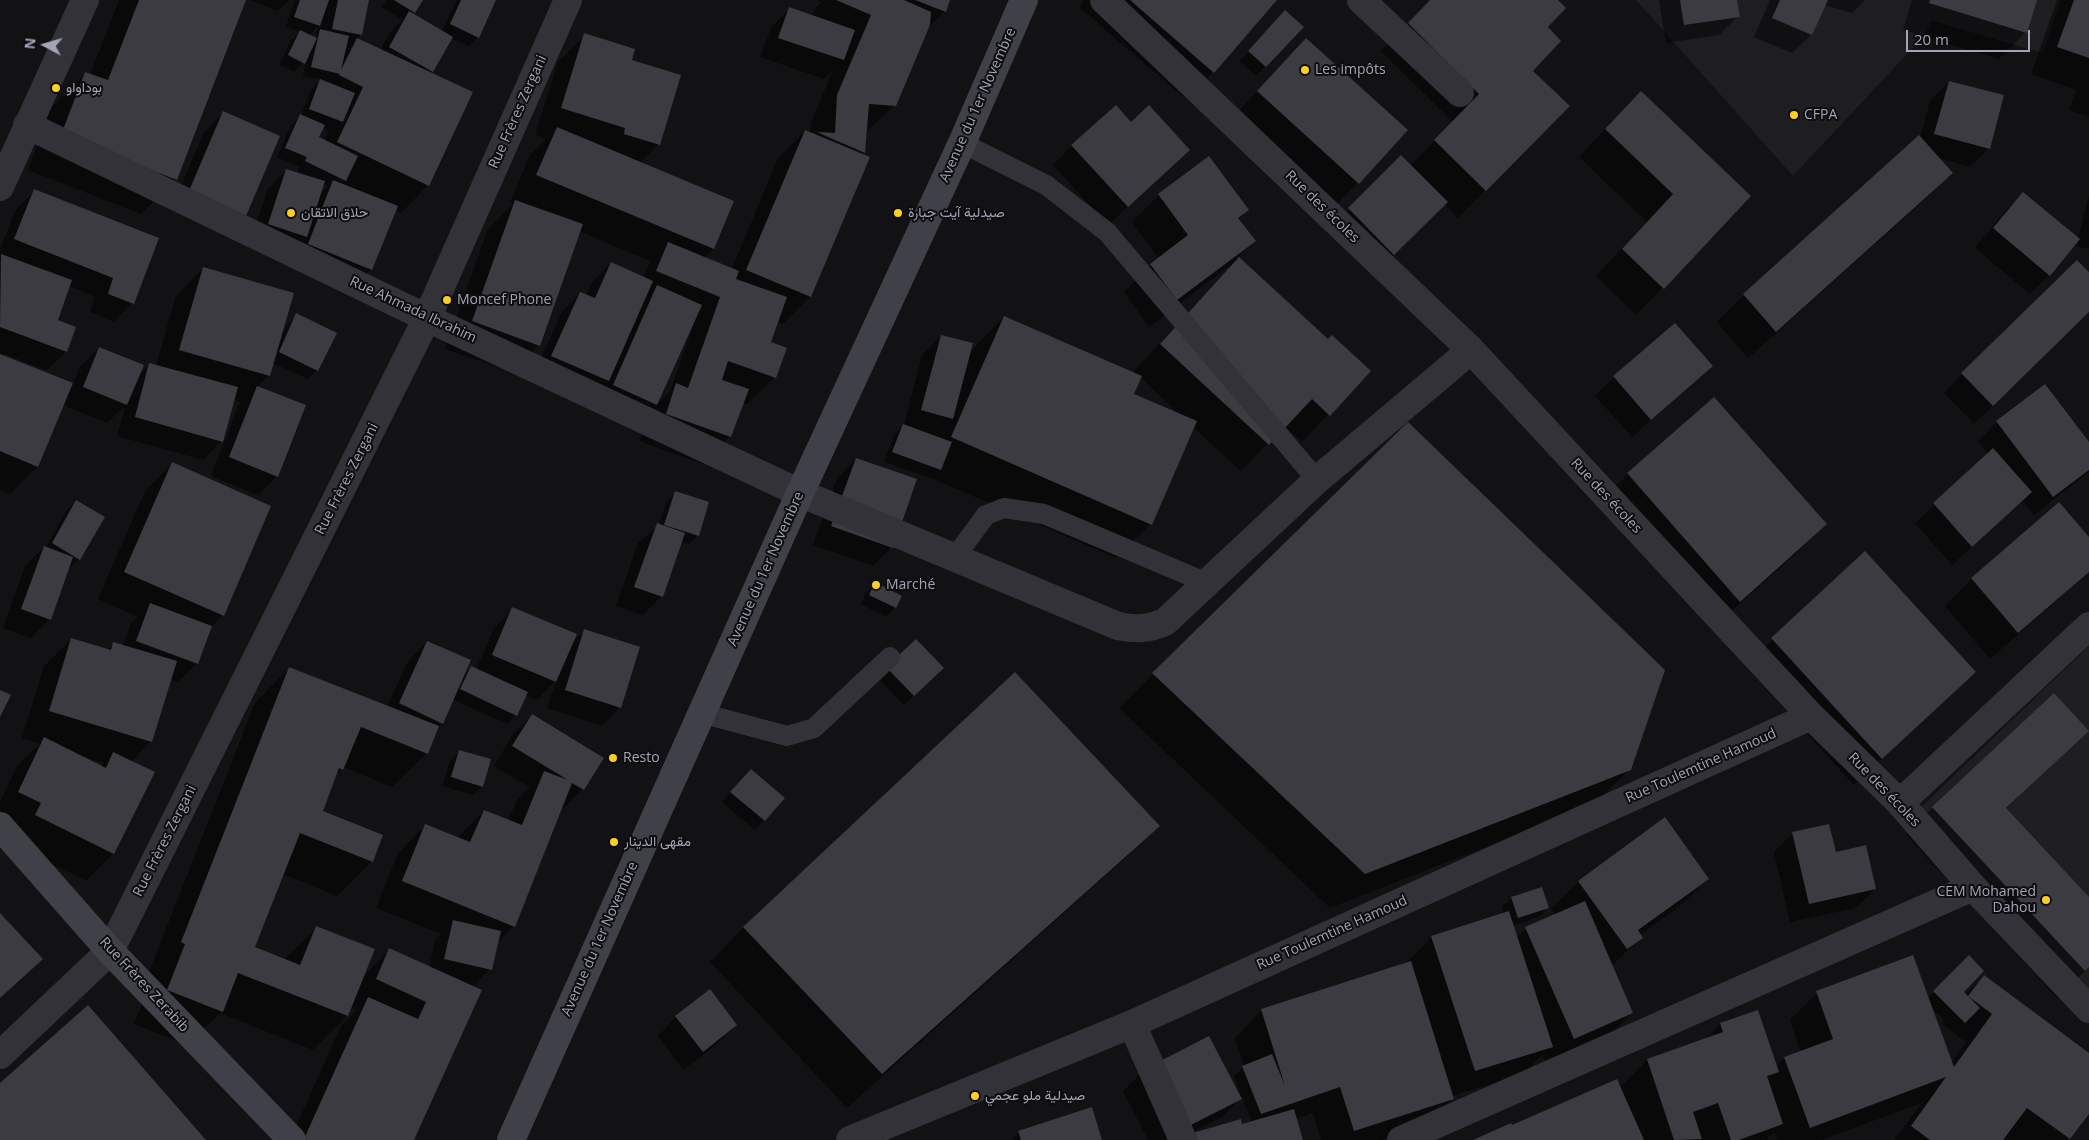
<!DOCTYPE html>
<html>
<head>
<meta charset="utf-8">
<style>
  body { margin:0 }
  #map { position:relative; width:2089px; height:1140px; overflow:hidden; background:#121113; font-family:"Open Sans",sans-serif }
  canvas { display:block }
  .north { position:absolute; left:20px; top:20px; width:50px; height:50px; -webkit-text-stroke:4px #0d0c0e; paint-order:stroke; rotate:276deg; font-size:14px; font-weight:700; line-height:20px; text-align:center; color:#a2a5b5 }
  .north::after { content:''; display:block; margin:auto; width:18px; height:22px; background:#a2a5b5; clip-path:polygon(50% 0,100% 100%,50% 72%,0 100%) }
  .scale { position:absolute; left:1906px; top:30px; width:124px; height:22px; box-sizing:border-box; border:2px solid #a2a5b5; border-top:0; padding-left:6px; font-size:15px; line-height:18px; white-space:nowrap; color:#a2a5b5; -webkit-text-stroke:4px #0d0c0e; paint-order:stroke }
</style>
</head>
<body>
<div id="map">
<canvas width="2089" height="1140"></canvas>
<div class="north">N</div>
<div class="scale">20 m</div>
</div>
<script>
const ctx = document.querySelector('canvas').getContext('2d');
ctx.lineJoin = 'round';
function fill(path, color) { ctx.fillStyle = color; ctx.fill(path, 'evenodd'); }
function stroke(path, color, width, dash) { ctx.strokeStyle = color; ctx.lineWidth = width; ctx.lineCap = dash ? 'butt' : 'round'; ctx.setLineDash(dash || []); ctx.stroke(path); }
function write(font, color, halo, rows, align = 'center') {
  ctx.font = font + ' "Open Sans",Vazirmatn,sans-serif'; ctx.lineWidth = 4; ctx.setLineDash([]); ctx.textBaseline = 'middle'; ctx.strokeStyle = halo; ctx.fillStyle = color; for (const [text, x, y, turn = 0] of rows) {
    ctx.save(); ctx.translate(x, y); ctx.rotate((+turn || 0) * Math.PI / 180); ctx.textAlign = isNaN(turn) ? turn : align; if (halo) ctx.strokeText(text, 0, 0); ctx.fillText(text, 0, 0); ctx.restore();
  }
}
fill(new Path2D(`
  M 1636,0 L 2061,0 L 2043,53 L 1932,21 L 1924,36 L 1793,176 Z
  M 2089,646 L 2089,991 L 1919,809 Z`), '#1e1d20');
fill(new Path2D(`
  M 119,0 L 245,0 L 176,179 L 141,214 L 28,170 L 51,108 L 86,73 L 90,75 Z
  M 250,0 L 289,0 L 278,11 Z
  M 295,0 L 368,0 L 361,35 L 357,39 L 380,50 L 390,32 L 402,20 L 382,7 L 387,0 L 422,0 L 412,14 L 442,32 L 457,0 L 498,0 L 493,5 L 478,37 L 469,46 L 451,38 L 430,73 L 428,185 L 401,213 L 395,210 L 371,269 L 352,288 L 250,243 L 268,189 L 286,170 L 303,176 L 304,174 L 297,171 L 299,167 L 277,157 L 291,125 L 301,116 L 311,90 L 321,80 L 303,76 L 306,60 L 294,72 L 279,65 L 291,41 L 300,32 L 286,26 ZM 318,26 L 316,35 L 313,38 L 309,36 ZM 322,127 L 329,130 L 324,141 L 317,138 ZM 323,183 L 328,186 L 319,195 Z
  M 817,0 L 949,0 L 945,11 L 928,28 L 895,105 L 865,133 L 864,153 L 862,155 L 869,158 L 810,297 L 783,324 L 777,322 L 770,343 L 775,377 L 747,404 L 743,403 L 730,436 L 703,464 L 639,441 L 650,411 L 533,375 L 562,312 L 580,293 L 586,296 L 592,282 L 611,263 L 643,278 L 650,261 L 579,231 L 539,345 L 512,372 L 445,349 L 488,229 L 513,204 L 510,202 L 530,155 L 546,139 L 535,135 L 558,62 L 585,35 L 631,61 L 659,144 L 640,163 L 733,202 L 713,249 L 704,258 L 732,269 L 778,158 L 805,131 L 810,133 L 811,123 L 833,70 L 824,79 L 760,57 L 771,28 L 789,9 L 812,16 L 816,8 L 822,2 ZM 825,134 L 841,141 L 841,144 L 824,136 ZM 692,325 L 693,326 L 670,391 L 656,405 Z
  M 1083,0 L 1275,0 L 1213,72 L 1186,99 L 1080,8 Z
  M 1431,0 L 1556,0 L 1532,71 L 1568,106 L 1458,218 L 1444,204 L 1375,273 L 1330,228 L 1401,157 L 1410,166 L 1453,122 L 1381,51 Z
  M 1659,0 L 1736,0 L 1738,16 L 1719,35 L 1666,43 Z
  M 1770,0 L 1865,0 L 1852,13 L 1824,5 L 1811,35 L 1792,53 L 1754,37 Z
  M 1912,0 L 2036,0 L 2026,32 L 1999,59 L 1903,30 Z
  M 2057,0 L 2089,0 L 2089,117 L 2069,110 L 2076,90 L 2031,74 Z
  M 1276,21 L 1303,27 L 1256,76 L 1240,61 Z
  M 1306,39 L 1358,183 L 1331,210 L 1231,119 Z
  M 1949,82 L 1989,148 L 1970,167 L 1939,158 L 1951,172 L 1924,200 L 1748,358 L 1717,322 L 1744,295 L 1920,138 L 1930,101 Z
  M 223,113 L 227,234 L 171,210 L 204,132 Z
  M 1613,120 L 1749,196 L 1636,315 L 1596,276 L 1647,222 L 1579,157 Z
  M 1131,124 L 1189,150 L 1108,225 L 1053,165 L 1072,146 Z
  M 35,191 L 157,239 L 132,303 L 114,322 L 90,312 L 95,297 L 69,286 L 56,320 L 75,327 L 66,352 L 47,370 L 4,354 L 3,356 L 73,385 L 80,367 L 99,348 L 138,376 L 150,364 L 156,366 L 176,296 L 203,268 L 282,332 L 297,314 L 317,370 L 308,379 L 273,363 L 269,375 L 257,387 L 277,476 L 258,495 L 211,476 L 238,406 L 242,402 L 233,400 L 222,441 L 203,460 L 117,436 L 125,406 L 107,423 L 63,405 L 37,467 L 10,494 L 0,490 L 0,249 L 16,209 Z
  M 2023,194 L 2078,239 L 2089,196 L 2089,249 L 2076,246 L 2078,240 L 2049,275 L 2030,294 L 1975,248 L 2004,213 Z
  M 1159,195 L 1247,210 L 1237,220 L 1254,241 L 1238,257 L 1328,341 L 1369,371 L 1302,442 L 1284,426 L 1241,471 L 1193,427 L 1151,524 L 1116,558 L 931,478 L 884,462 L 894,435 L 904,425 L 922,355 L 941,336 L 970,352 L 1004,317 L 1137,375 L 1133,372 L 1230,268 L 1229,266 L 1149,327 L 1124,292 L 1159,259 L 1132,222 ZM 1140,377 L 1179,414 L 1133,394 Z
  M 2089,274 L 2089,311 L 1974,424 L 1944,393 L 1962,374 Z
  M 1711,366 L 1632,437 L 1595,396 L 1614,377 Z
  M 1997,422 L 2089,444 L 2089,472 L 2034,515 L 2022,500 L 1952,565 L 1915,523 L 1988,454 L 1978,441 Z
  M 856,459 L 892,547 L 873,566 L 813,545 L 837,478 Z
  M 172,464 L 223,615 L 209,629 L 197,663 L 178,682 L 170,679 L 151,741 L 131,762 L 113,854 L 86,881 L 9,843 L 0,824 L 0,802 L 17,766 L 40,744 L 22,738 L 44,666 L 71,639 L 107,650 L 114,644 L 123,646 L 131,623 L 138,617 L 98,599 L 145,491 ZM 83,757 L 104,763 L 100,767 Z
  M 1628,474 L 1825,524 L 1798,552 L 1712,628 L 1601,502 Z
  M 675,493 L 698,535 L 689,544 L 681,542 L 662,596 L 643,615 L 616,606 L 638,543 L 659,525 L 666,502 Z
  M 76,502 L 79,559 L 70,568 L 68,567 L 50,619 L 31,638 L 3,628 L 25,566 L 44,547 L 46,548 L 66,511 Z
  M 2089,539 L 2089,572 L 1990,659 L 1945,606 L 1972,579 Z
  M 1865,553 L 1975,672 L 1854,785 L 1745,666 Z
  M 876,583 L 895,607 L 886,617 L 861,604 L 866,593 Z
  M 513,609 L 571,644 L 584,631 L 620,707 L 602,726 L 547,708 L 556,681 L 537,700 L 525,695 L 516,715 L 507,724 L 452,699 L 427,753 L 392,787 L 343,767 L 335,776 L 321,812 L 372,861 L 337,896 L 283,874 L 254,948 L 284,960 L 317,927 L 364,976 L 390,949 L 429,967 L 435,940 L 441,934 L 376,908 L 398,853 L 425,826 L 457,838 L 484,811 L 508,821 L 517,800 L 529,787 L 494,766 L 513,734 L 532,716 L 602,758 L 583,789 L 564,808 L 562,807 L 514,926 L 496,944 L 490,969 L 473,987 L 413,1140 L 290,1140 L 341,1026 L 357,1010 L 351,1007 L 347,1016 L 313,1050 L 220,1013 L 188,1045 L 134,1024 L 152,979 L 147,977 L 255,703 L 289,668 L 387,707 L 408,661 L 427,642 L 462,677 L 471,668 L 476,670 L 494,628 Z
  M 887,667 L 942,668 L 904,705 L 877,677 Z
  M 1153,674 L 1630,769 L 1595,804 L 1330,908 L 1119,708 Z
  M 2087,731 L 2006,809 L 2089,899 L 2089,967 L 2057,998 L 1906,835 L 1933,807 Z
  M 460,751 L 482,786 L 473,795 L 442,786 L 450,761 Z
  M 741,780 L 783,799 L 755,830 L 722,802 Z
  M 1665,819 L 1708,879 L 1680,906 L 1640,935 L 1641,937 L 1612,966 L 1632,1013 L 1605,1040 L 1547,1066 L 1542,1055 L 1524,1074 L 1452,1096 L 1453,1098 L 1426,1126 L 1381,1140 L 1321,1140 L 1313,1113 L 1296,1119 L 1302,1140 L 1148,1140 L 1123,1091 L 1142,1072 L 1241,1095 L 1234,1076 L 1244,1066 L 1235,1038 L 1262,1010 L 1404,965 L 1432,937 L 1504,914 L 1502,907 L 1512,898 L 1548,908 L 1538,917 L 1512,926 L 1516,938 L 1526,929 L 1556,915 L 1551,909 L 1578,882 ZM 1242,1097 L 1252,1122 L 1191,1133 L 1222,1117 Z
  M 1158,826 L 1123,860 L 847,1108 L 710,962 L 744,927 Z
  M 1793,833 L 1875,889 L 1856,908 L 1790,922 L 1774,852 Z
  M 1969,957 L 1962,992 L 1965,995 L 1984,976 L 2089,1054 L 2089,1111 L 2067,1140 L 2007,1140 L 2003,1138 L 2001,1140 L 1894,1140 L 1922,1103 L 1821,1140 L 1777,1140 L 1774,1132 L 1766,1140 L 1476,1140 L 1619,1088 L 1647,1060 L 1704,1040 L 1720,1024 L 1757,1011 L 1776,1067 L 1784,1058 L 1801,1052 L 1790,1020 L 1817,993 L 1928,998 ZM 1931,1007 L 1944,1020 L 1942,1024 L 1966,1042 L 1951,1063 Z
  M 676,1017 L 736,1025 L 717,1044 L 683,1070 L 658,1036 Z
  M 1019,1132 L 1101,1140 L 1011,1140 Z`), '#0007');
fill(new Path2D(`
  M 139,0 L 246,0 L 177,180 L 61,135 L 85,72 L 108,80 Z
  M 300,0 L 329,0 L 320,26 L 294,17 Z
  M 338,0 L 369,0 L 362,35 L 332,29 Z
  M 394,0 L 423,0 L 415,13 Z
  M 461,0 L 496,0 L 479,38 L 450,24 Z
  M 836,0 L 904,0 L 931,12 L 930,25 L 896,106 L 869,104 L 865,153 L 817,132 L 835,133 L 837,95 L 871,15 Z
  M 915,0 L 950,0 L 946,12 Z
  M 1130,0 L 1277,0 L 1214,73 Z
  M 1430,0 L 1558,0 L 1566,8 L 1548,27 L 1561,41 L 1533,71 L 1570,106 L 1486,191 L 1434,140 L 1479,94 L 1408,23 Z
  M 1680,0 L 1737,0 L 1740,17 L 1684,25 Z
  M 1780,0 L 1828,0 L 1812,35 L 1772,18 Z
  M 1930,0 L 2037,0 L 2027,33 L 1929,3 Z
  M 2074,0 L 2089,0 L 2089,58 L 2057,47 Z
  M 789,7 L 855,30 L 844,60 L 778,38 Z
  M 1285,10 L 1304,27 L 1266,67 L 1248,51 Z
  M 409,11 L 453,37 L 433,72 L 389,47 Z
  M 320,29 L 349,36 L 341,70 L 357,38 L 473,92 L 429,186 L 337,142 L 363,87 L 339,75 L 340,74 L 311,67 Z
  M 300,30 L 317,38 L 305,64 L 288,55 Z
  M 584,33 L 635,49 L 632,60 L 681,75 L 660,145 L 624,134 L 625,128 L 561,108 Z
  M 1306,38 L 1408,130 L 1359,184 L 1257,91 Z
  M 320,79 L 355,93 L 343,122 L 309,109 Z
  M 1949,81 L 2004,95 L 1990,149 L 1934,134 Z
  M 1641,91 L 1751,196 L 1664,289 L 1622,249 L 1673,194 L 1605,129 Z
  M 1116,105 L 1131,122 L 1149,105 L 1190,150 L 1128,207 L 1071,145 Z
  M 223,111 L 280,136 L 246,216 L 189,191 Z
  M 300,114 L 325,125 L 319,137 L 358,156 L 346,181 L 305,161 L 307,157 L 285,148 Z
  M 557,127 L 734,201 L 714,249 L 536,175 Z
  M 805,130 L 870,157 L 811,297 L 746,270 Z
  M 1919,135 L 1953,173 L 1776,332 L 1743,294 Z
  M 1401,155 L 1448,202 L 1394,255 L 1348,208 Z
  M 1209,156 L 1249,210 L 1238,218 L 1256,241 L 1177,300 L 1150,264 L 1188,235 L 1158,194 Z
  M 286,169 L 325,181 L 307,237 L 268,224 Z
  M 333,180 L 398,206 L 372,270 L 308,244 Z
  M 34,189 L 159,238 L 134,304 L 108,294 L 113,278 L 14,239 Z
  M 2023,192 L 2080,239 L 2050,276 L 1993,228 Z
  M 515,200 L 583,224 L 540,346 L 472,321 Z
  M 668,242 L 739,271 L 736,279 L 787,297 L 771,342 L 787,348 L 776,378 L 728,361 L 722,380 L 749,389 L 731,437 L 666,414 L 676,383 L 688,388 L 720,297 L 656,271 Z
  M 1,254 L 72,280 L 58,320 L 76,327 L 67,352 L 0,327 Z
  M 1239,257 L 1328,339 L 1332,335 L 1371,371 L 1330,416 L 1312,399 L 1269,445 L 1160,344 Z
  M 2077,260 L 2089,272 L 2089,312 L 1993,406 L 1961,373 Z
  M 611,262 L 653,281 L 609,381 L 551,356 L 580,292 L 595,298 Z
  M 203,267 L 294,293 L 270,376 L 179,350 Z
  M 657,285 L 702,305 L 657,405 L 613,385 Z
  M 296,313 L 337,333 L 318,371 L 279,352 Z
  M 1004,316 L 1142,376 L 1134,394 L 1197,421 L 1152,525 L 951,437 Z
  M 1675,323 L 1713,366 L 1651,420 L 1613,376 Z
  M 941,335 L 973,343 L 953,419 L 921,410 Z
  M 99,347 L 144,365 L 127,405 L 83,387 Z
  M 0,354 L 73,383 L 38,467 L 0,451 Z
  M 149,363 L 238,387 L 223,442 L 135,417 Z
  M 2045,384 L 2089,442 L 2089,470 L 2053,497 L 1996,421 Z
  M 257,386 L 306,405 L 278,477 L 229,457 Z
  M 1714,397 L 1827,524 L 1740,602 L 1627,473 Z
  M 1408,422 L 1665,670 L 1631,770 L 1365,874 L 1152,673 Z
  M 903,424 L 952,442 L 941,470 L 892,452 Z
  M 1993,448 L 2032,492 L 1972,547 L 1933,503 Z
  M 856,458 L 917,479 L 893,548 L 831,526 Z
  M 172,462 L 271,506 L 224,616 L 124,572 Z
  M 675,491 L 709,502 L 699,536 L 664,525 Z
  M 76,500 L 105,517 L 80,560 L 52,543 Z
  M 2059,502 L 2089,537 L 2089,572 L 2018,633 L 1971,578 Z
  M 657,523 L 685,533 L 663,597 L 634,587 Z
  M 44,546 L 73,557 L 51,620 L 21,609 Z
  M 1865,551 L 1976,672 L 1882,759 L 1771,638 Z
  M 875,582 L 902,596 L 896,608 L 869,595 Z
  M 150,603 L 212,626 L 198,664 L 136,641 Z
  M 512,607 L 577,634 L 556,682 L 492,655 Z
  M 584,629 L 640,647 L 621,708 L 565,690 Z
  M 71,638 L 111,650 L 113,642 L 177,661 L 152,742 L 49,711 Z
  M 916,639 L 944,668 L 914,696 L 886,667 Z
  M 427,641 L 471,660 L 443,724 L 399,703 Z
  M 471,666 L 528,692 L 517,716 L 460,689 Z
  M 289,667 L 439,726 L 428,754 L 361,727 L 343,770 L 339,768 L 323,811 L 383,835 L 373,862 L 300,833 L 255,947 L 300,965 L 316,926 L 375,949 L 348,1016 L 238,973 L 223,1012 L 167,990 L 185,944 L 181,942 Z
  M 1015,672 L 1160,826 L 882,1074 L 743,927 Z
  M 0,690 L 11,695 L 0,717 Z
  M 2054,693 L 2089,731 L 2006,808 L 2089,897 L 2089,967 L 2085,971 L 1932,807 Z
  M 532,714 L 604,758 L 584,790 L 572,783 L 515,927 L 402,881 L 425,824 L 470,842 L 484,810 L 522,825 L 544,771 L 568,780 L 512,746 Z
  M 44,737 L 106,768 L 113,752 L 155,772 L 114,854 L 35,815 L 41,803 L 18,792 Z
  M 459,750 L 491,759 L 483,787 L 451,777 Z
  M 751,769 L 785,798 L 765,821 L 730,792 Z
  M 1665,817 L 1709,879 L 1638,930 L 1643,938 L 1627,949 L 1578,881 Z
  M 1829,824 L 1836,852 L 1866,845 L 1876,889 L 1809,904 L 1792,832 Z
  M 1542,887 L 1549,908 L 1518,918 L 1511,897 Z
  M 1585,901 L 1633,1013 L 1574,1039 L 1525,927 Z
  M 1509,911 L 1553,1047 L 1475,1071 L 1431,936 Z
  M 0,913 L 43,959 L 0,998 Z
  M 453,920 L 501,931 L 492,970 L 444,959 Z
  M 389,948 L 482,990 L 414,1140 L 307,1140 L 304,1139 L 368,997 L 418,1019 L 426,1002 L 376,979 Z
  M 1913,955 L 1954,1067 L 1992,1014 L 1968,996 L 1980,1008 L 1965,1023 L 1933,991 L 1969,955 L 1984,971 L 1964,992 L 1968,996 L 1984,975 L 2089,1053 L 2089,1114 L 2070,1139 L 2027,1108 L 2003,1140 L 1930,1140 L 1911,1126 L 1946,1077 L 1810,1128 L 1784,1057 L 1833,1039 L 1816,991 Z
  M 1411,961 L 1454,1099 L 1354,1131 L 1340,1087 L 1261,1114 L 1242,1066 L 1272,1054 L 1285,1086 L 1261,1009 Z
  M 710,989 L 737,1025 L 703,1052 L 675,1016 Z
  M 88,1005 L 206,1140 L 0,1140 L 0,1083 Z
  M 1758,1010 L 1779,1072 L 1767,1076 L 1783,1124 L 1739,1140 L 1731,1140 L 1718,1103 L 1693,1112 L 1702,1139 L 1674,1140 L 1647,1059 L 1723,1032 L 1720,1023 Z
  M 1209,1036 L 1242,1099 L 1173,1134 L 1141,1071 Z
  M 1617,1079 L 1644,1140 L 1473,1140 L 1511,1123 L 1512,1125 Z
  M 1092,1107 L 1102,1140 L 1021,1140 L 1018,1131 Z
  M 1294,1109 L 1303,1140 L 1180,1140 L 1179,1137 L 1241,1119 L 1242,1124 Z`), '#3c3b41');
stroke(new Path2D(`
  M 962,143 L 1046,185 L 1107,232 L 1317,480
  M 955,557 L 986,515 L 1004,508 L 1044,514 L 1207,583
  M 701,713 L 787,736 L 814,728 L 890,657`), '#323238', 20);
stroke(new Path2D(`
  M 1104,0 L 1471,350 L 1811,716 L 1900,803 L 1973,887 L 2089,1009
  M 1361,0 L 1460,93
  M 27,125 L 427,318 L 800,493 L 1118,626 C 1136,630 1148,629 1165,622 L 1317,480 L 1471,350
  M 0,187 L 85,0
  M 1900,803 L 2089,626
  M 1132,1024 L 1183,1140
  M 0,1055 L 110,951 L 427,318 L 568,0
  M 850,1140 L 1132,1024 L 1811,716
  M 1401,1140 L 1973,887`), '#323238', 28);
stroke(new Path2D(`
  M 0,826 L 110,951 L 292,1140
  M 511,1140 L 800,493 L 962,143 L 1024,0`), '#404148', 28);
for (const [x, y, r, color] of [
  [1305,70,5,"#fcd020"],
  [56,88,5,"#fcd020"],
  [1794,115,5,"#fcd020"],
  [291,213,5,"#fcd020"],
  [898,213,5,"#fcd020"],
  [447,300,5,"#fcd020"],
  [876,585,5,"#fcd020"],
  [613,758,5,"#fcd020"],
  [614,842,5,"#fcd020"],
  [2046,900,5,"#fcd020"],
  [975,1096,5,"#fcd020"]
]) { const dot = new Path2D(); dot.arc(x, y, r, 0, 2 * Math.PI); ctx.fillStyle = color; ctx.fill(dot); stroke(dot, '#0d0c0e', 2); }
write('14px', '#a2a5b5', '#0d0c0e', [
  ["Les impôts",1315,70],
  ["بوداواو",66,88],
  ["CFPA",1804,115],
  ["حلاق الاتقان",301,213],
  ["صيدلية آيت جبارة",908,213],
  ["Moncef Phone",457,300],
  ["Marché",886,585],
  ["Resto",623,758],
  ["مقهى الدينار",624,842],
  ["CEM Mohamed",2036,892,"right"],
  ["Dahou",2036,908,"right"],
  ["صيدلية ملو عجمي",985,1096]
], 'left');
write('14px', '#a2a5b5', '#0d0c0e', [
  ["Avenue du 1er Novembre",978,105,-66],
  ["Rue Frères Zergani",518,112,-66],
  ["Rue des écoles",1322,207,44],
  ["Rue Ahmada Ibrahim",413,310,25],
  ["Rue Frères Zergani",347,479,-63],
  ["Rue des écoles",1606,496,47],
  ["Avenue du 1er Novembre",766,569,-66],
  ["Rue Toulemtine Hamoud",1701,766,-24],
  ["Rue des écoles",1884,790,46],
  ["Rue Frères Zergani",165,841,-63],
  ["Rue Toulemtine Hamoud",1332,933,-24],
  ["Avenue du 1er Novembre",600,939,-66],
  ["Rue Frères Zerabib",144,985,47]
]);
</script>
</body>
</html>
